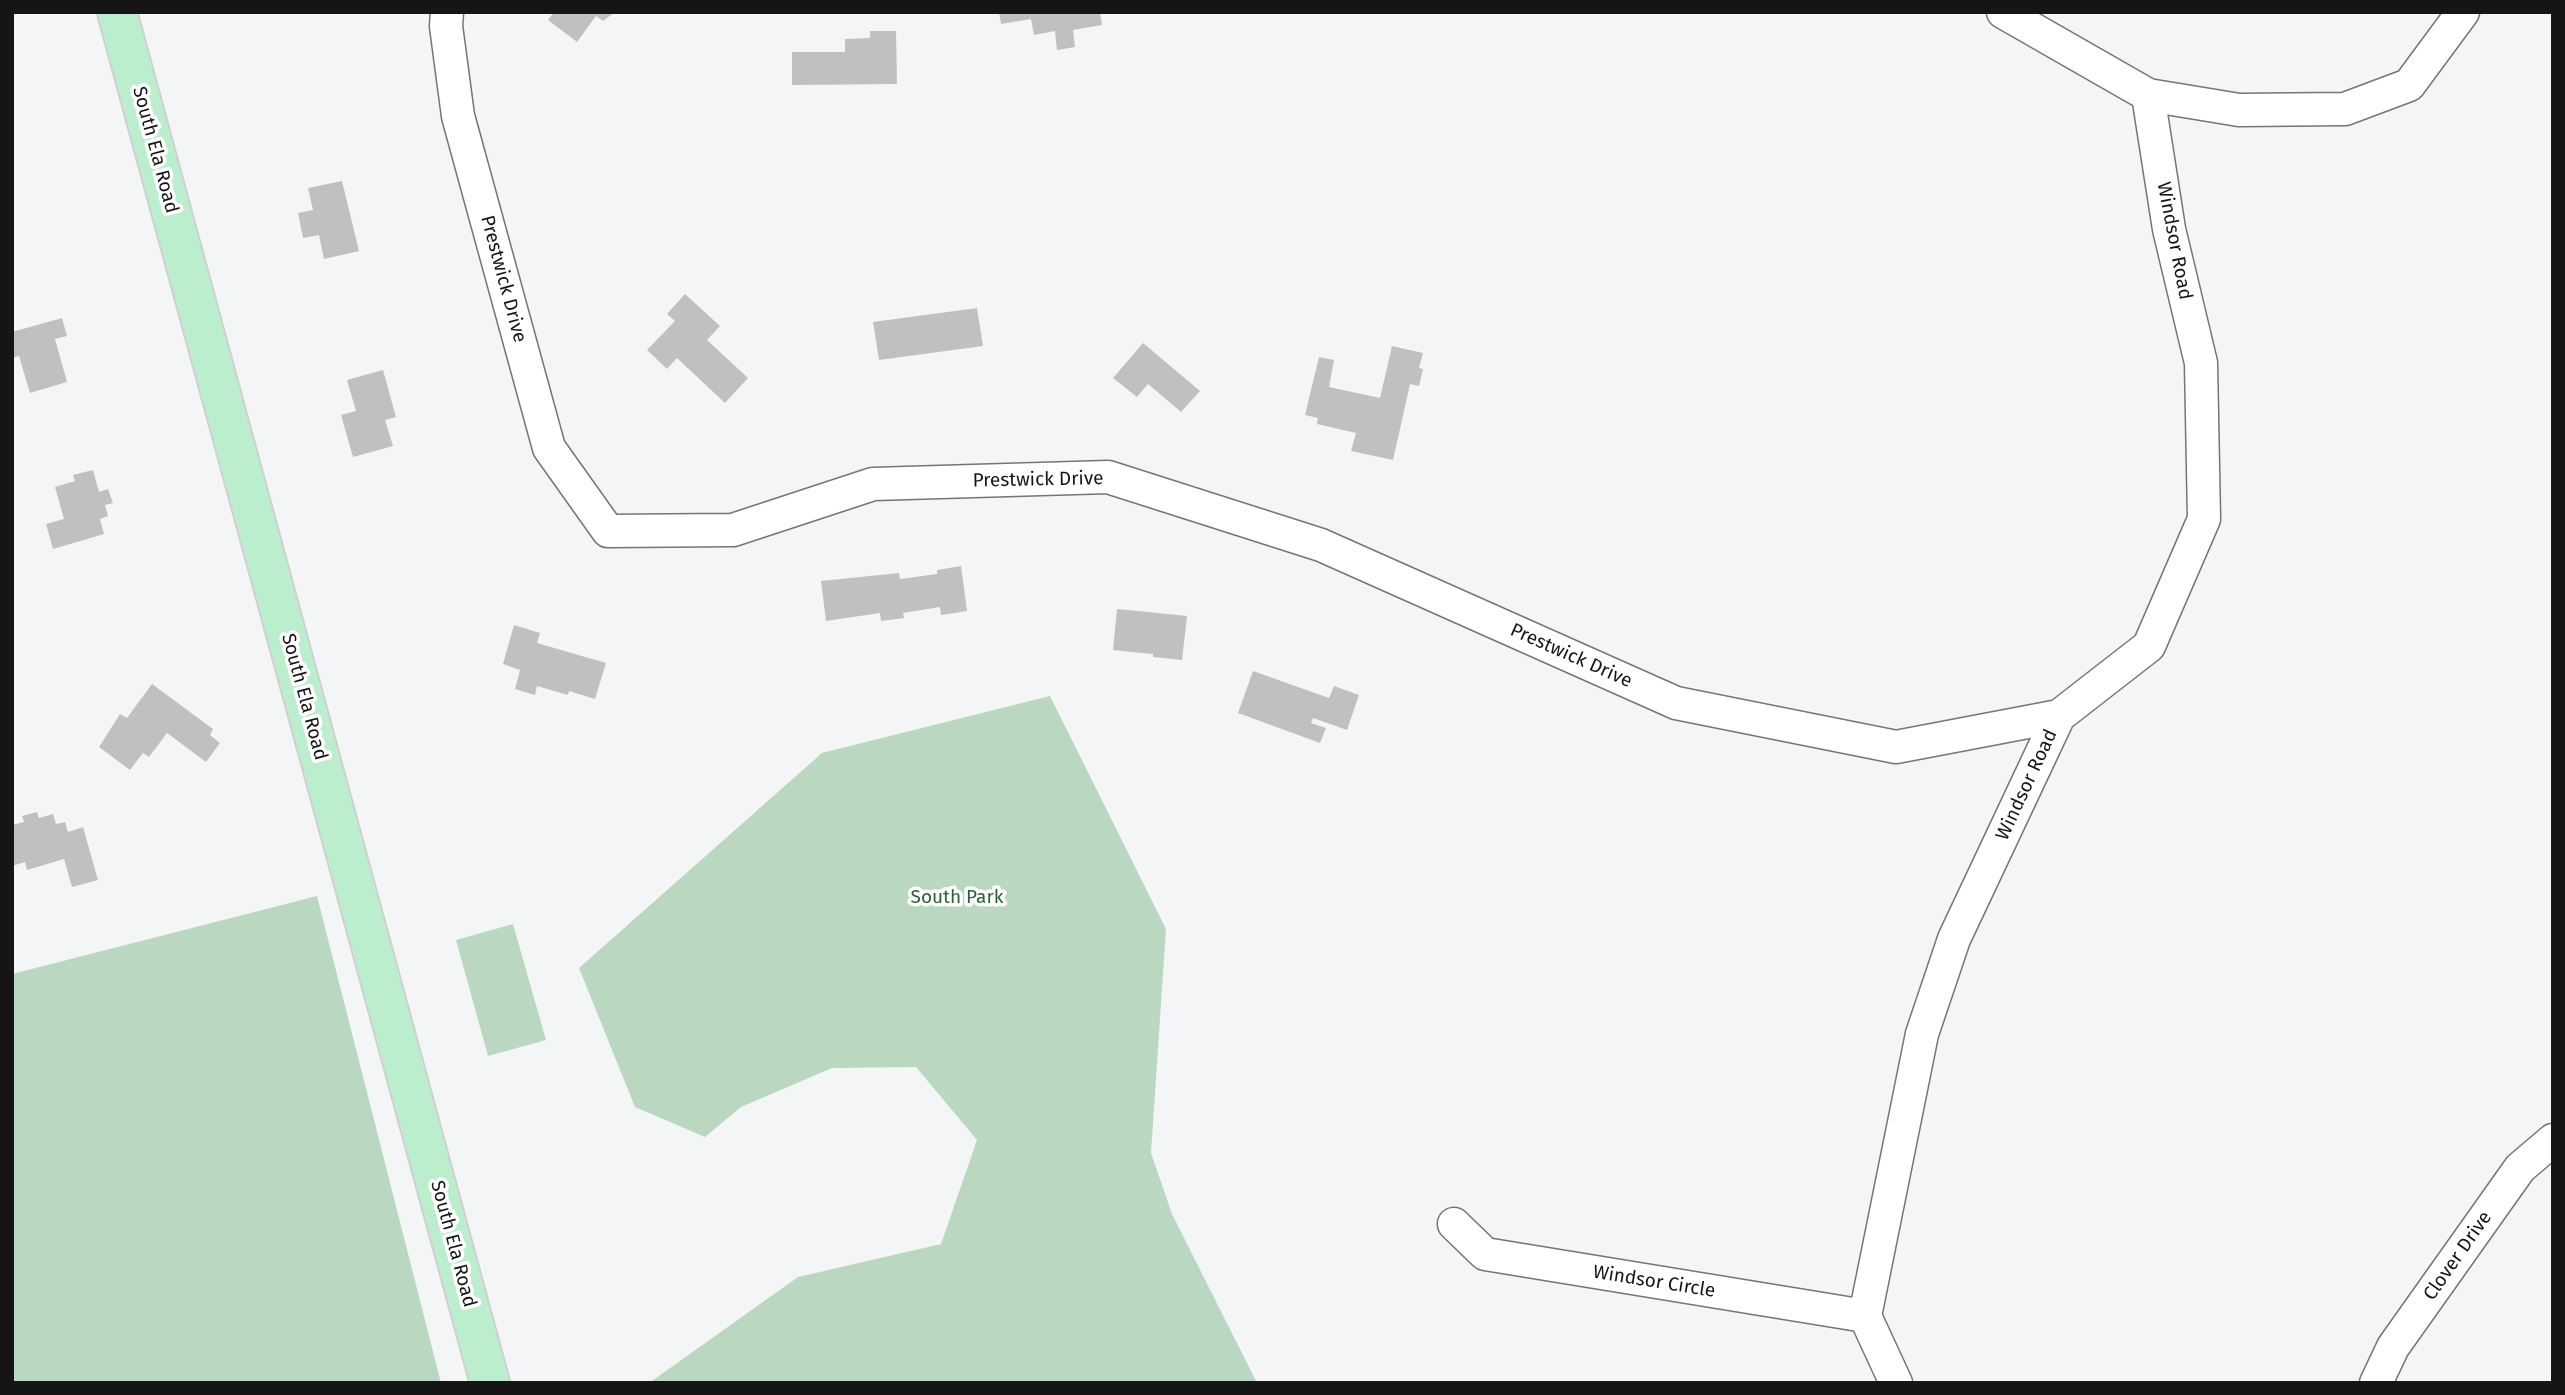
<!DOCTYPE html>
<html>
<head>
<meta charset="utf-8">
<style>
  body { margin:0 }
  #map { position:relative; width:2565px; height:1395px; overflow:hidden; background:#f4f5f7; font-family:"Fira Sans",sans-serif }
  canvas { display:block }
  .frame { position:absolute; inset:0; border:14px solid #151516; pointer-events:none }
</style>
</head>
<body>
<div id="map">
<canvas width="2565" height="1395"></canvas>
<div class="frame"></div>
</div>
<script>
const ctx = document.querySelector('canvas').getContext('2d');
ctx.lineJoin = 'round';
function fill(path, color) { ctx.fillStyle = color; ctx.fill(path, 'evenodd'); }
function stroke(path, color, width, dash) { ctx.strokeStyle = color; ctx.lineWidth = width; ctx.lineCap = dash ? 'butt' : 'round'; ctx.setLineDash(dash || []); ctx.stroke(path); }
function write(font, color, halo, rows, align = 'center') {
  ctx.font = font + ' "Fira Sans",sans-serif'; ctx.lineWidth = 7; ctx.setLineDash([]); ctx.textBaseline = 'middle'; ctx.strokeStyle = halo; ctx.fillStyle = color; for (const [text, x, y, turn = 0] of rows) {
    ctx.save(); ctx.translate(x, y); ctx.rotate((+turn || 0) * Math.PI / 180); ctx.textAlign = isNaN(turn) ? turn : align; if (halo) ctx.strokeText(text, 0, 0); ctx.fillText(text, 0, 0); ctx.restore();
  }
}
fill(new Path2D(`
  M 1050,696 L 1166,929 L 1151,1153 L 1172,1214 L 1257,1383 L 649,1383 L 798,1277 L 941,1244 L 977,1140 L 916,1067 L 832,1068 L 741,1107 L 705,1137 L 635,1107 L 579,968 L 822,753 Z
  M 317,896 L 441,1383 L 12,1383 L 12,974 Z
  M 513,924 L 546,1040 L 488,1056 L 456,940 Z`), '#bad8c0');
fill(new Path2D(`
  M 554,12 L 615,12 L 603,21 L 596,16 L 577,42 L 548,20 Z
  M 999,12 L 1100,12 L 1102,25 L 1073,30 L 1075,47 L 1057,50 L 1055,31 L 1034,35 L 1031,19 L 1001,24 Z
  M 870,31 L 896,31 L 897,84 L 792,85 L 792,52 L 845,52 L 845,39 L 870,38 Z
  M 342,181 L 359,251 L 324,259 L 319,235 L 303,238 L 298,213 L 313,210 L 308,188 Z
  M 685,294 L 720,326 L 707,340 L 748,378 L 725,403 L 677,358 L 667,369 L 647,350 L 675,321 L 667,314 Z
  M 977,308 L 983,346 L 879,360 L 873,322 Z
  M 62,318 L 67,336 L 55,339 L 67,382 L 30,393 L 19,356 L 12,358 L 12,332 Z
  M 1143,343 L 1200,391 L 1181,412 L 1148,384 L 1137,397 L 1113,378 Z
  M 1392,346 L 1423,353 L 1419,368 L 1423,369 L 1419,386 L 1410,384 L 1393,460 L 1351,451 L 1356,433 L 1317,424 L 1318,418 L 1305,415 L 1319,357 L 1334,360 L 1329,387 L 1380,398 Z
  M 383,370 L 396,417 L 385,420 L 393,446 L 353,457 L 341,415 L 356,411 L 347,380 Z
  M 93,470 L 99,492 L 108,489 L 113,503 L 105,505 L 108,516 L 100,519 L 104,534 L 53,549 L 46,524 L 64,519 L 55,487 L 75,481 L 73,475 Z
  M 961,566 L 967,611 L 941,615 L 940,607 L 903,613 L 904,618 L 881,621 L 880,613 L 826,621 L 821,581 L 899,573 L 900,579 L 937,574 L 937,570 Z
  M 1117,609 L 1187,616 L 1182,660 L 1153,657 L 1153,654 L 1113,650 Z
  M 514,625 L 540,633 L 537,643 L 606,663 L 595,699 L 569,691 L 568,695 L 537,686 L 535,695 L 515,689 L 520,670 L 503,664 Z
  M 1253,671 L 1329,698 L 1334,686 L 1359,695 L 1347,730 L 1313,718 L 1311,723 L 1326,728 L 1320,743 L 1238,713 Z
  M 152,684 L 213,729 L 210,735 L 220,743 L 206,762 L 167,733 L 149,757 L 143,753 L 130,770 L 99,747 L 120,714 L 127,718 Z
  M 37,812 L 39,818 L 53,814 L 56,824 L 65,822 L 68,832 L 83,827 L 98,880 L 72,887 L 64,859 L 27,870 L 25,862 L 12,866 L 12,825 L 24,822 L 22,816 Z`), '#bfc0c2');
const minor = new Path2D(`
  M 447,12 L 446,26 L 458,116 L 549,448 L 608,531 L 733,530 L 873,484 L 1108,477 L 1321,545 L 1676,703 L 1896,747 L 2059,716
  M 2003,12 L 2148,95 L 2239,110 L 2345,109 L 2409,85 L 2463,12
  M 1454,1224 L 1485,1254 L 1865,1316
  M 1896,1383 L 1865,1316 L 1922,1034 L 1954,939 L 2059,716 L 2149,646 L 2204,519 L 2201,363 L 2169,229 L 2148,95
  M 2376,1383 L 2393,1347 L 2520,1168 L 2553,1140`);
const major = new Path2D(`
  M 117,12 L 490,1383`);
stroke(minor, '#747577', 35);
stroke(major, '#d0d0d0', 42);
stroke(minor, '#fff', 32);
stroke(major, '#bbeecd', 38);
write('19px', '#151516', '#fff', [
  ["South Ela Road",155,150,75],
  ["Windsor Road",2174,241,79],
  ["Prestwick Drive",503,279,75],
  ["Prestwick Drive",1038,480,-1],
  ["Prestwick Drive",1571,656,24],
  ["South Ela Road",304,697,75],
  ["Windsor Road",2027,785,-65],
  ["South Ela Road",453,1244,75],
  ["Clover Drive",2458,1256,-55],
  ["Windsor Circle",1654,1282,9]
]);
write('19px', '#286039', '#fff', [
  ["South Park",957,898]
]);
</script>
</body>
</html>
